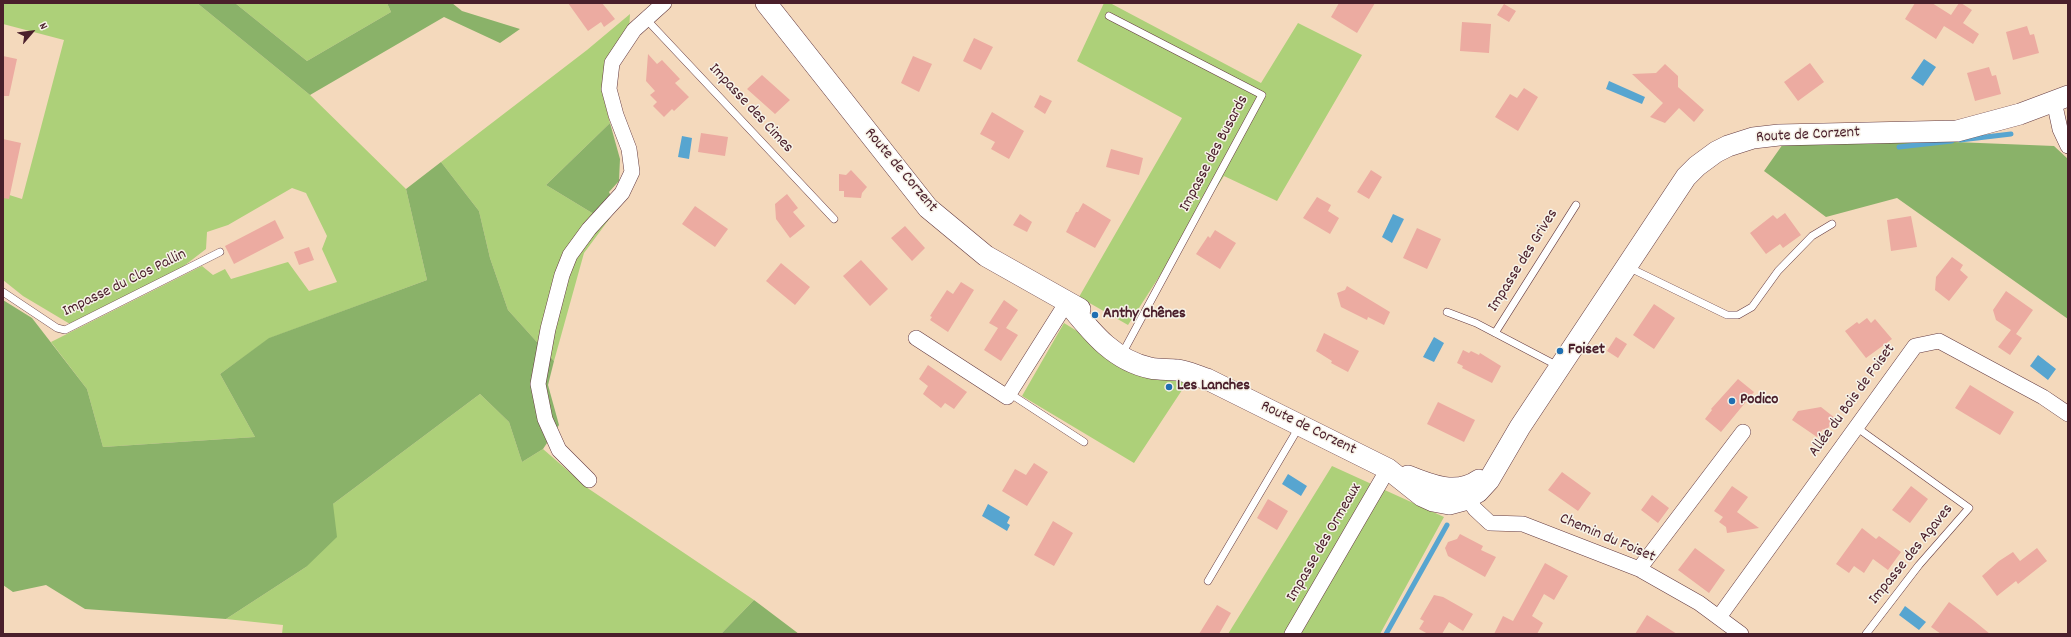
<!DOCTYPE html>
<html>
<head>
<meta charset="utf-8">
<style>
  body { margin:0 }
  #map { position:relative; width:2071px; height:637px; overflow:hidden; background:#f4d9bc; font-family:Dekko,sans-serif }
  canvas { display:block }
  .frame { position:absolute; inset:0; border:4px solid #4a1f2b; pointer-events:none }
  .north { position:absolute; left:12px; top:12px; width:40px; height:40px; -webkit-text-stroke:3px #f7f3e8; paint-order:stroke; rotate:62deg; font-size:11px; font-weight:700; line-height:16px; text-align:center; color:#4a1f2b }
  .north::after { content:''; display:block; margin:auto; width:14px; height:18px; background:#4a1f2b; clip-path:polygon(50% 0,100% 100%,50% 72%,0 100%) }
</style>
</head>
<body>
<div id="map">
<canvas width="2071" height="637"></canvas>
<div class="frame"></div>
<div class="north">N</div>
</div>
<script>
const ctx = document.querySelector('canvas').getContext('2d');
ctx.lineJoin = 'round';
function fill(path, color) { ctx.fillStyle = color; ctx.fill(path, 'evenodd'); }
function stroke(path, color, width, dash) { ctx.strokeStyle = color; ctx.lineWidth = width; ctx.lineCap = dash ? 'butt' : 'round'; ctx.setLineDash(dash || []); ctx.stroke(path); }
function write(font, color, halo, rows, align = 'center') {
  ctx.font = font + ' Dekko,sans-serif'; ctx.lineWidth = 3; ctx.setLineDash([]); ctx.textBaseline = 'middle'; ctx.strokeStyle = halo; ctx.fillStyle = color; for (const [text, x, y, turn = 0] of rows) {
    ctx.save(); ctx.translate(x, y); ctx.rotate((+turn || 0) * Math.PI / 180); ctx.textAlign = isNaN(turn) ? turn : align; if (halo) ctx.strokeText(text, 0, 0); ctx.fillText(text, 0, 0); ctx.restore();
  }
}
fill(new Path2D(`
  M 3,3 L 197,3 L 310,95 L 406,189 L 427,280 L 270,338 L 220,374 L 255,437 L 103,447 L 87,389 L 51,342 L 202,266 L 213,275 L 225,269 L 231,279 L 288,262 L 309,291 L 337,282 L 322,249 L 327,236 L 306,193 L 292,188 L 228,225 L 207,232 L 206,249 L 180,269 L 70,324 L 23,296 L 3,280 L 3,193 L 22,199 L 64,40 L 3,24 Z
  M 235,3 L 387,3 L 391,12 L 307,61 Z
  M 1104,3 L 1110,3 L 1261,83 L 1298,23 L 1362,55 L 1277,201 L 1224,176 L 1128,325 L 1079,297 L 1182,118 L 1077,61 Z
  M 630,14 L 629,30 L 603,82 L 604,99 L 610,123 L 546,185 L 607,222 L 584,253 L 554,361 L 508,310 L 490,258 L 479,211 L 441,162 L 587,50 Z
  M 1064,323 L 1085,336 L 1186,384 L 1134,463 L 1022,396 Z
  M 480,394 L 509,422 L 522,462 L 543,449 L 589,489 L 754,600 L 721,634 L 282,634 L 283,625 L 226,619 L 306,567 L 333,504 Z
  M 1332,466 L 1444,517 L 1380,634 L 1228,634 Z`), '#add079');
fill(new Path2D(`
  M 197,3 L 235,3 L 307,61 L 391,12 L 387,3 L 452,3 L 462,11 L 520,29 L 500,43 L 444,17 L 310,95 Z
  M 610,123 L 620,159 L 619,181 L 609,192 L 617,208 L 607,222 L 546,185 Z
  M 1955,142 L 2054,146 L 2068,159 L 2068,319 L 1897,198 L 1826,217 L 1764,171 L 1783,144 Z
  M 441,162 L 479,211 L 490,258 L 508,310 L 554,361 L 548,385 L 559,425 L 543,449 L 522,462 L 509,422 L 480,394 L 333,504 L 337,537 L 306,567 L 226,619 L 85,609 L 46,585 L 13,592 L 3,585 L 3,300 L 32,318 L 87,389 L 103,447 L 255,437 L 220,374 L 269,338 L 427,280 L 406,189 Z
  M 754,600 L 799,634 L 721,634 Z`), '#8ab269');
fill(new Path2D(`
  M 1924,59 L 1936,67 L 1923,86 L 1911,78 Z
  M 1609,81 L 1645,97 L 1642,104 L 1606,89 Z
  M 682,136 L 692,138 L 689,159 L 678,157 Z
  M 1393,214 L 1404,219 L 1392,243 L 1382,237 Z
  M 1434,337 L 1444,343 L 1434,362 L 1423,357 Z
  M 2038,355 L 2056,369 L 2048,380 L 2030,366 Z
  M 1288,474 L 1307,486 L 1301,496 L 1282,484 Z
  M 988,504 L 1010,517 L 1007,523 L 1010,525 L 1007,531 L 982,516 Z
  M 1905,606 L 1926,622 L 1919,630 L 1899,615 Z`), '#57a5d0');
stroke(new Path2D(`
  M 1960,140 L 2011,134
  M 1899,147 L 1952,141
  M 1386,634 L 1447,525`), '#57a5d0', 5);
fill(new Path2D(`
  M 568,3 L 602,3 L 615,19 L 604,27 L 601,22 L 588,31 Z
  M 1339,3 L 1375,3 L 1357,33 L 1331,17 Z
  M 1915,3 L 1932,3 L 1951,15 L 1959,3 L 1961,3 L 1972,10 L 1963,23 L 1979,34 L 1973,44 L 1944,26 L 1936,39 L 1905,19 Z
  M 1504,4 L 1516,11 L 1509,22 L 1497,15 Z
  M 1462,22 L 1491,24 L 1489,53 L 1460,51 Z
  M 2027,26 L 2030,35 L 2034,34 L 2039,53 L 2013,60 L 2006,32 Z
  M 974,38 L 993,47 L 981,70 L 963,61 Z
  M 648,54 L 657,64 L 662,60 L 680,79 L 675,83 L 689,97 L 674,111 L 672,109 L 664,117 L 653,106 L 657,102 L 650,95 L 655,91 L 646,81 Z
  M 3,56 L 17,59 L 9,96 L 3,96 Z
  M 913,56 L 932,64 L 919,92 L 901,83 Z
  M 1810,63 L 1824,82 L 1798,101 L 1784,82 Z
  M 1665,64 L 1678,76 L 1678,87 L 1704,110 L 1694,122 L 1679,108 L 1665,123 L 1650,117 L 1663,103 L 1632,74 L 1656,73 Z
  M 1989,67 L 1992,76 L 1996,75 L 2001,94 L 1975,101 L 1967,73 Z
  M 762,75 L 790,100 L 775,114 L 747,89 Z
  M 1524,88 L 1538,97 L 1518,131 L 1495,117 L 1510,94 L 1517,98 Z
  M 1040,95 L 1052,101 L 1045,114 L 1034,107 Z
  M 992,112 L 1024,131 L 1009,159 L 991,149 L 995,142 L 980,134 Z
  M 701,133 L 728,137 L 725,156 L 698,152 Z
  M 3,139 L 21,143 L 9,199 L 3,198 Z
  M 1111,149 L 1143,158 L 1139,175 L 1106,167 Z
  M 851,170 L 867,187 L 862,193 L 861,198 L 844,197 L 844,191 L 839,191 L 839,174 L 846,175 Z
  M 1371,170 L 1382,177 L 1369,199 L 1357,192 Z
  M 787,194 L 798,208 L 793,212 L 805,226 L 790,238 L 776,219 L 775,204 Z
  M 1317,197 L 1331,205 L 1328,211 L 1339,218 L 1330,234 L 1303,218 Z
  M 1083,203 L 1111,220 L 1095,248 L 1066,232 L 1076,212 L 1078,212 Z
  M 695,206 L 728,229 L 715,247 L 682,224 Z
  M 1785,213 L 1801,235 L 1783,248 L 1780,244 L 1766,254 L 1750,233 L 1773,215 L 1777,219 Z
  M 1020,214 L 1032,222 L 1027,232 L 1013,225 Z
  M 1911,216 L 1917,247 L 1891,251 L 1887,220 Z
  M 275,220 L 284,238 L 234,264 L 225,246 Z
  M 905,226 L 925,248 L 912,261 L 891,238 Z
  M 1417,228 L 1441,239 L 1427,269 L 1403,258 Z
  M 1215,230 L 1236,243 L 1220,269 L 1196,254 L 1208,236 L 1210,238 Z
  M 309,247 L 314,260 L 299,265 L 294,252 Z
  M 1952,257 L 1963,265 L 1960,270 L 1968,277 L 1949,301 L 1935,290 L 1936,277 Z
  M 861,260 L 888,289 L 870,306 L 843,276 Z
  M 781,263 L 810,287 L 795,305 L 766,281 Z
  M 961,282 L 974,290 L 948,332 L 930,320 L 932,317 L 930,316 L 947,290 L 953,294 Z
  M 1347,286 L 1390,312 L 1384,325 L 1368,317 L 1367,320 L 1341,307 L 1337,293 L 1345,290 Z
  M 2006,291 L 2033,310 L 2016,334 L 2022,338 L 2010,355 L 1998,347 L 2011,330 L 1996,320 L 1993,310 Z
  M 1004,300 L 1018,310 L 1006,328 L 1018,335 L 1001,361 L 984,350 L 998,328 L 989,323 Z
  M 1654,304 L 1675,318 L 1654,349 L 1633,335 Z
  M 1867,318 L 1871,323 L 1875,319 L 1892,339 L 1866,358 L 1845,331 L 1857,322 L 1859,324 Z
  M 1324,333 L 1359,351 L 1348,372 L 1331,363 L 1332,361 L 1316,351 Z
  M 1616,337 L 1627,344 L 1618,358 L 1607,351 Z
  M 1463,350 L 1469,353 L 1471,351 L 1479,355 L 1480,353 L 1501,366 L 1492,383 L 1462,368 L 1463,366 L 1457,363 Z
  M 928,365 L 967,392 L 954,409 L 945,403 L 941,408 L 923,394 L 928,386 L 919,379 Z
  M 1738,379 L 1754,392 L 1721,432 L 1705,419 L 1712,410 L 1711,409 Z
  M 1970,385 L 2014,412 L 2000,435 L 1955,408 Z
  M 1438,402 L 1475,420 L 1464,442 L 1427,424 Z
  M 1821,407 L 1835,418 L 1826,431 L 1823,429 L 1817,437 L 1792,420 L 1798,411 Z
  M 1034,463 L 1048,472 L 1027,506 L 1002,491 L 1015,469 L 1026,475 Z
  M 1562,472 L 1591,493 L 1578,511 L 1548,490 Z
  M 1732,486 L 1748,497 L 1737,512 L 1759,528 L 1727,533 L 1726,527 L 1719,522 L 1723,517 L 1714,511 Z
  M 1911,486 L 1928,499 L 1910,523 L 1892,510 Z
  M 1652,495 L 1669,508 L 1658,523 L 1641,510 Z
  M 1268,499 L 1288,511 L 1277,530 L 1257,518 Z
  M 1053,521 L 1073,533 L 1054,566 L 1034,555 Z
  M 1862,528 L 1876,539 L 1879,536 L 1901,552 L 1888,570 L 1873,559 L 1864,573 L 1854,566 L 1849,573 L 1836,564 Z
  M 1460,534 L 1483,546 L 1481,550 L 1496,557 L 1485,577 L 1448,556 L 1445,548 L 1448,542 L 1457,539 Z
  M 1695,548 L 1725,570 L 1709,593 L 1678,570 Z
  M 2037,548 L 2047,561 L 2018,584 L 2016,581 L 1997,596 L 1982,576 L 1999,561 L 2013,552 L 2020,561 Z
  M 1545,563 L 1568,576 L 1554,600 L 1544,594 L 1532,616 L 1543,623 L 1537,634 L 1494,634 L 1503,616 L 1513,621 Z
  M 1434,595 L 1443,597 L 1473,614 L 1463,631 L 1449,622 L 1442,634 L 1428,634 L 1419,629 L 1424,621 L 1420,619 Z
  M 1949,602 L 1973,620 L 1990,634 L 1941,634 L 1931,627 Z
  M 1217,605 L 1231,613 L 1219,634 L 1199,634 Z
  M 1647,615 L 1677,634 L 1635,634 Z`), '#ecaba1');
const lane = new Path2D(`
  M 1109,16 L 1262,95 L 1122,354
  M 646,19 L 834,219
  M 1628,267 L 1727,315 L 1738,315 L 1752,307 L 1778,271 L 1812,236 L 1832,224
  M 3,292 L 57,328 L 65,330 L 220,252
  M 1447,312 L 1476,323 L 1558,366
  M 1495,333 L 1576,205
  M 1009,393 L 1084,442
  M 1856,427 L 1969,508 L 1919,565 L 1866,634
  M 1208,581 L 1299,427`);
const street = new Path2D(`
  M 2054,101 L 2060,129 L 2068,146
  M 916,338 L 1007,397 L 1067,302
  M 589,480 L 559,450 L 545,419 L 538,384 L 548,329 L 562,275 L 570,255 L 589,229 L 622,193 L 632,172 L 629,149 L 616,115 L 609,89 L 612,63 L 634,30 L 664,3
  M 1465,488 L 1468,499 L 1475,509 L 1490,523 L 1523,524 L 1639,569 L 1699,603 L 1741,634
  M 1639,569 L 1743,432
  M 1719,617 L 1915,346 L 1939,341 L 2043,397 L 2068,414
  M 1292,634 L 1388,469`);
const secondary = new Path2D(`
  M 766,3 L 928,208 L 986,256 L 1080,309
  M 1067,302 C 1090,330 1112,360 1150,368 C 1159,370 1168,369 1177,370 C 1187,371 1197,376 1207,379 L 1388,469 L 1422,496 L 1433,501 L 1449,504 L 1464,500 L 1478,492 L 1489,480 L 1520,427 L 1686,177 L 1697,166 L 1716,152 L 1728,146 L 1753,138 L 1779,135 L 1957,131 L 2020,114 L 2068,96
  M 1408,476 C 1430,485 1457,496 1479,480`);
stroke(lane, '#643b41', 8);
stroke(street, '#643b41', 16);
stroke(secondary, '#643b41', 22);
stroke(lane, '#fff', 7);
stroke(street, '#fff', 15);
stroke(secondary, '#fff', 21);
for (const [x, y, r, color] of [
  [1095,315,4,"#1f6fb2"],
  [1560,351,4,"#1f6fb2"],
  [1169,387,4,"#1f6fb2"],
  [1732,401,4,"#1f6fb2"]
]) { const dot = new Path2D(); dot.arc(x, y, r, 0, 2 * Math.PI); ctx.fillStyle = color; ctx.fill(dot); stroke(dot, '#f7f3e8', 1.5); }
write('16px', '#4a1f2b', '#f7f3e8', [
  ["Impasse des Cimes",750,109,47],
  ["Route de Corzent",1808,136,-3],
  ["Impasse des Busards",1215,154,-62],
  ["Route de Corzent",900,171,50],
  ["Impasse des Grives",1524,261,-58],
  ["Impasse du Clos Pallin",125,284,-26],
  ["Allée du Bois de Foiset",1853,401,-54],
  ["Route de Corzent",1308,429,26],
  ["Chemin du Foiset",1607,539,23],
  ["Impasse des Ormeaux",1325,543,-60],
  ["Impasse des Agaves",1912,555,-51]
]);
write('bold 16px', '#4a1f2b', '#f7f3e8', [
  ["Anthy Chênes",1103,315],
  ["Foiset",1568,351],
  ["Les Lanches",1177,387],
  ["Podico",1740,401]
], 'left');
</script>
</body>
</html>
